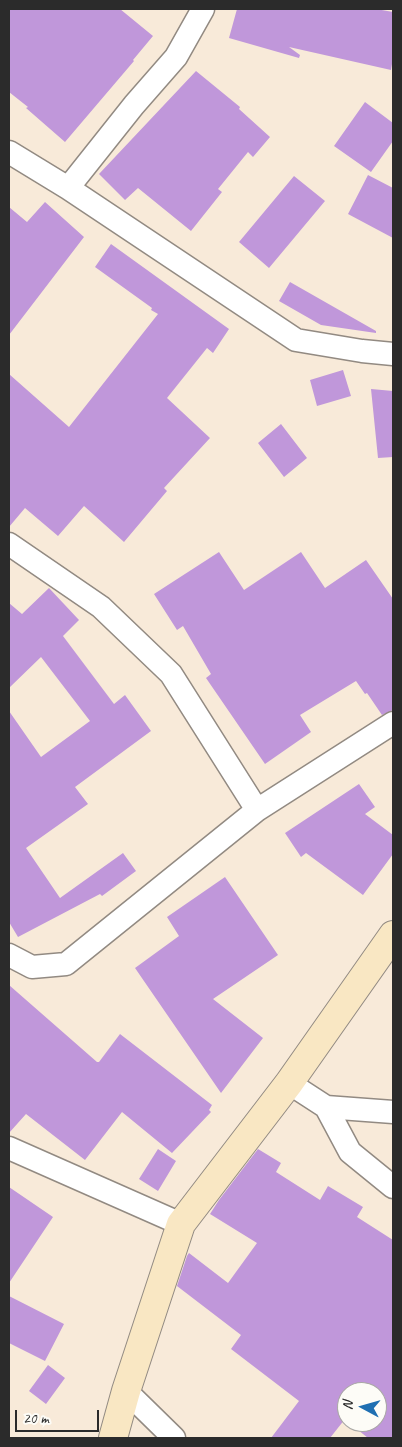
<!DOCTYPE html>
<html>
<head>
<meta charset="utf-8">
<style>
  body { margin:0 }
  #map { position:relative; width:402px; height:1447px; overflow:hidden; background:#f8ead9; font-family:Caveat,sans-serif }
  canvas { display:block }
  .frame { position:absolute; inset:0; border:10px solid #2b2b2b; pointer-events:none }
  .north { position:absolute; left:337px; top:1382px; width:50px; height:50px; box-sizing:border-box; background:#fdfcf7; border:1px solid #a9a8a5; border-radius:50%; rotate:276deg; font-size:14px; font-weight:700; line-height:20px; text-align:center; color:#2b2b2b }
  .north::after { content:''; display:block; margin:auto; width:18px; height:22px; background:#1f6fb2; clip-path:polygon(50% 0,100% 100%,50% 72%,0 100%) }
  .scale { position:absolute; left:15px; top:1410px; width:84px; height:22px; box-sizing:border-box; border:2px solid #2b2b2b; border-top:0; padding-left:6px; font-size:15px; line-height:18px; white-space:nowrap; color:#2b2b2b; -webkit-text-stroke:4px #fdfcf7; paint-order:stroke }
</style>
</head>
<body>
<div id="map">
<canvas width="402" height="1447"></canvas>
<div class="frame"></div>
<div class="north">N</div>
<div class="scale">20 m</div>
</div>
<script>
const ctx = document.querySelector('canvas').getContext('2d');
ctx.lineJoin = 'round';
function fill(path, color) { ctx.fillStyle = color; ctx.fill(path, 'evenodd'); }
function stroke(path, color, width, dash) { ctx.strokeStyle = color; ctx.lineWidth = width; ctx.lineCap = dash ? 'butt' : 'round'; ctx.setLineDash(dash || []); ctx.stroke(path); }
fill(new Path2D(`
  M 9,9 L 120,9 L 153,36 L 133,60 L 134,61 L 65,142 L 26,108 L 28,107 L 9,92 Z
  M 237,9 L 376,9 L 393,12 L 393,58 L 391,70 L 289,47 L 300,55 L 299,58 L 229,38 Z
  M 196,71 L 240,107 L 239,109 L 270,137 L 253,157 L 248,152 L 218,189 L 222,192 L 191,231 L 138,188 L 125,200 L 99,174 Z
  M 365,102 L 393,123 L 393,141 L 371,172 L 334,146 Z
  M 368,175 L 393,188 L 393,238 L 348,214 Z
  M 294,176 L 325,201 L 269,268 L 239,242 Z
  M 45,202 L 84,237 L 9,335 L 9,207 L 27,222 Z
  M 111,244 L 229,329 L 213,353 L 207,348 L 167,398 L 210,438 L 164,488 L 167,491 L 124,542 L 84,506 L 58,536 L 25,508 L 9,527 L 9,374 L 69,427 L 158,314 L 151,310 L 152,308 L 95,267 Z
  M 290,282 L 376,331 L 376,333 L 321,325 L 279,301 Z
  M 343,370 L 351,396 L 317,406 L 310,380 Z
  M 371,389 L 393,391 L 393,457 L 378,458 Z
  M 281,424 L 307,458 L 284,477 L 258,443 Z
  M 219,552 L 244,590 L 301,552 L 325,588 L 366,560 L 393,599 L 393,710 L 382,715 L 367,693 L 365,694 L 356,681 L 300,715 L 311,732 L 265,764 L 206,678 L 211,674 L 183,626 L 177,630 L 154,594 Z
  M 49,588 L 79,620 L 63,636 L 114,704 L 125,695 L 151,731 L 75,787 L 88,804 L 26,848 L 60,898 L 123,853 L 136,871 L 102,896 L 100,894 L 18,937 L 9,922 L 9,711 L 41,757 L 90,721 L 41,657 L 9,688 L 9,603 L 22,614 Z
  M 359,784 L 375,807 L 365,814 L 393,835 L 393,854 L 363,895 L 306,853 L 301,857 L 285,833 Z
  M 225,877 L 278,955 L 213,999 L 263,1038 L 221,1093 L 135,968 L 179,936 L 167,917 Z
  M 9,985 L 97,1062 L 99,1062 L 120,1034 L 212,1105 L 209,1110 L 211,1112 L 172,1153 L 122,1112 L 85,1160 L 26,1114 L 9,1133 Z
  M 158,1149 L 176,1161 L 158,1191 L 139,1179 Z
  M 258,1149 L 281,1163 L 276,1172 L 320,1200 L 328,1186 L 363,1207 L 357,1217 L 393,1240 L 393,1438 L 368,1438 L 348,1422 L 377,1422 L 377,1392 L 347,1392 L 347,1421 L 345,1419 L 330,1438 L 271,1438 L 299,1401 L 231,1349 L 241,1335 L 177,1286 L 187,1256 L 189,1253 L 228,1283 L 257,1243 L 210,1214 L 219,1200 Z
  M 9,1187 L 53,1217 L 9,1283 Z
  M 9,1296 L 64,1324 L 45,1361 L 9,1343 Z
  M 48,1365 L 65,1378 L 46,1404 L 29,1391 Z`), '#c097da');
const street = new Path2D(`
  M 9,152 L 68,188 L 296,340 L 362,351 L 393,354
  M 68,188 L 134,105 L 176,57 L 203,9
  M 9,544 L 101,607 L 171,674 L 257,810 L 393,723
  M 9,955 L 32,967 L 66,964 L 257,810
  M 289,1083 L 326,1107 L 350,1152 L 393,1187
  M 326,1107 L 393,1112
  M 9,1148 L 181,1224
  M 126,1391 L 174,1438`);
const secondary = new Path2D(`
  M 113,1438 L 126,1391 L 181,1224 L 289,1083 L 393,935`);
stroke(street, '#928a82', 25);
stroke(secondary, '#928a82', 30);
stroke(street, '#fff', 22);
stroke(secondary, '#f9e7c3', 28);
</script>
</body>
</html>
